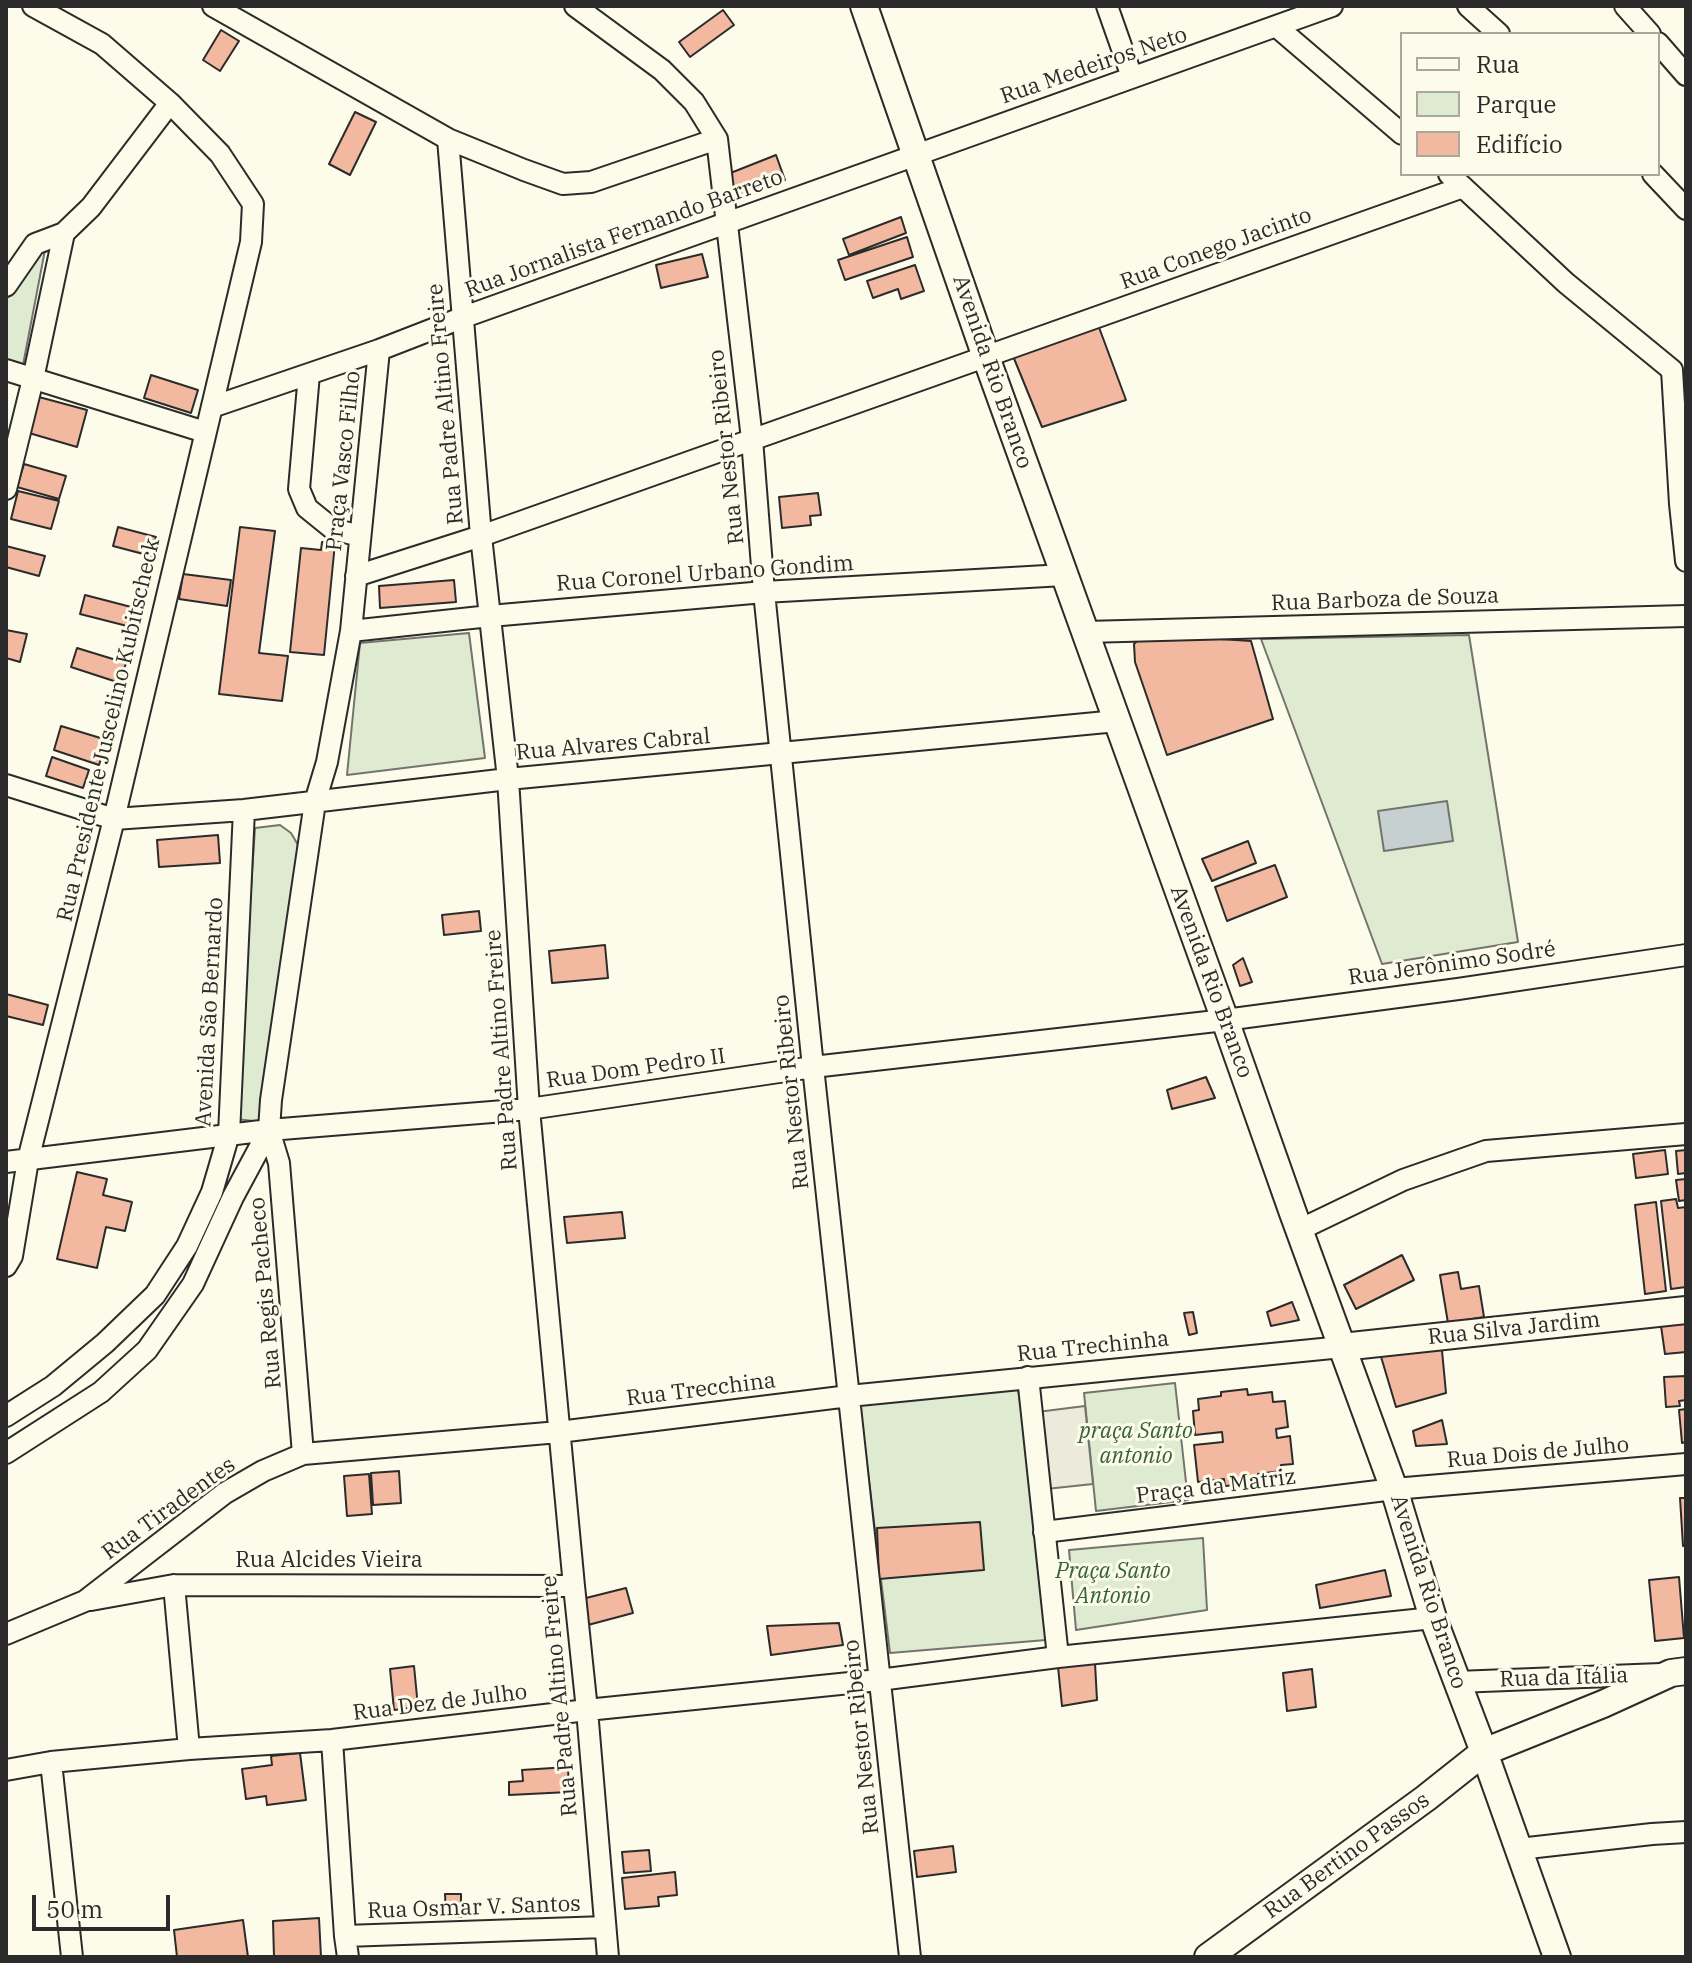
<!DOCTYPE html>
<html>
<head>
<meta charset="utf-8">
<style>
  body { margin:0 }
  #map { position:relative; width:1692px; height:1963px; overflow:hidden; background:#fdfbea; font-family:"IBM Plex Serif",serif }
  canvas { display:block }
  .frame { position:absolute; inset:0; border:8px solid #2b2b2b; pointer-events:none }
  .legend { position:absolute; left:1400px; top:32px; width:260px; height:144px; box-sizing:border-box; background:#fdfbea; border:2px solid #a9a89e; margin:0; padding:10px 14px; list-style:none; font-size:24px; color:#2b2b2b }
  .legend li { display:flex; align-items:center; gap:16px; height:40px }
  .legend b { width:40px; border:2px solid #a9a89e }
  .scale { position:absolute; left:32px; top:1895px; width:138px; height:36px; box-sizing:border-box; border:4px solid #2b2b2b; border-top:0; padding-left:10px; font-size:24px; line-height:28px; white-space:nowrap; color:#2b2b2b; -webkit-text-stroke:6px #fdfbea; paint-order:stroke }
</style>
</head>
<body>
<div id="map">
<canvas width="1692" height="1963"></canvas>
<div class="frame"></div>
<ul class="legend">
<li><b style="height:10px;background:#fdfbea"></b>Rua</li>
<li><b style="height:22px;background:#deebd1"></b>Parque</li>
<li><b style="height:22px;background:#f2b8a0"></b>Edifício</li>
</ul>
<div class="scale">50 m</div>
</div>
<script>
const ctx = document.querySelector('canvas').getContext('2d');
ctx.lineJoin = 'round';
function fill(path, color) { ctx.fillStyle = color; ctx.fill(path, 'evenodd'); }
function stroke(path, color, width, dash) { ctx.strokeStyle = color; ctx.lineWidth = width; ctx.lineCap = dash ? 'butt' : 'round'; ctx.setLineDash(dash || []); ctx.stroke(path); }
function write(font, color, halo, rows, align = 'center') {
  ctx.font = font + ' "IBM Plex Serif",serif'; ctx.lineWidth = 6; ctx.setLineDash([]); ctx.textBaseline = 'middle'; ctx.strokeStyle = halo; ctx.fillStyle = color; for (const [text, x, y, turn = 0] of rows) {
    ctx.save(); ctx.translate(x, y); ctx.rotate((+turn || 0) * Math.PI / 180); ctx.textAlign = isNaN(turn) ? turn : align; if (halo) ctx.strokeText(text, 0, 0); ctx.fillText(text, 0, 0); ctx.restore();
  }
}
const green = new Path2D(`
  M 45,250 L 23,365 L 6,360 L 6,300 L 38,252 Z
  M 469,633 L 485,758 L 347,775 L 360,643 Z
  M 1469,635 L 1518,942 L 1382,964 L 1261,639 Z
  M 280,825 L 291,833 L 298,845 L 262,1122 L 236,1119 L 255,828 Z
  M 1017,1381 L 1031,1483 L 1046,1640 L 890,1653 L 859,1399 Z
  M 1175,1383 L 1188,1500 L 1096,1511 L 1084,1393 Z
  M 1203,1538 L 1207,1610 L 1076,1630 L 1069,1550 Z`);
fill(green, '#deebd1');
stroke(green, '#74746e', 2);
const parking = new Path2D(`
  M 1085,1406 L 1093,1484 L 1046,1489 L 1037,1412 Z`);
fill(parking, '#eceadb');
stroke(parking, '#74746e', 2);
const water = new Path2D(`
  M 1447,801 L 1453,841 L 1384,851 L 1378,811 Z`);
fill(water, '#c7d0d0');
stroke(water, '#74746e', 2);
const building = new Path2D(`
  M 723,10 L 734,25 L 690,57 L 679,42 Z
  M 221,30 L 239,41 L 220,71 L 203,60 Z
  M 355,112 L 376,122 L 350,175 L 329,164 Z
  M 776,155 L 785,180 L 738,200 L 728,174 Z
  M 901,217 L 906,233 L 849,255 L 843,239 Z
  M 907,237 L 913,257 L 845,280 L 838,260 Z
  M 702,254 L 708,277 L 661,288 L 656,265 Z
  M 915,265 L 924,291 L 901,299 L 898,289 L 873,298 L 867,281 Z
  M 1097,322 L 1126,400 L 1042,427 L 1013,356 Z
  M 151,375 L 198,390 L 191,413 L 144,398 Z
  M 39,397 L 87,410 L 77,447 L 29,433 Z
  M 24,464 L 66,476 L 59,499 L 17,487 Z
  M 18,491 L 59,501 L 51,529 L 11,519 Z
  M 818,493 L 821,515 L 810,516 L 811,525 L 782,528 L 779,497 Z
  M 118,527 L 156,537 L 151,556 L 113,546 Z
  M 240,527 L 275,531 L 259,653 L 288,656 L 282,701 L 219,694 Z
  M 322,542 L 335,543 L 324,655 L 290,652 L 301,548 L 321,550 Z
  M 6,546 L 45,556 L 39,576 L 6,567 Z
  M 183,574 L 231,580 L 227,606 L 179,599 Z
  M 454,580 L 456,602 L 380,608 L 379,586 Z
  M 85,595 L 139,609 L 135,628 L 80,614 Z
  M 6,630 L 27,634 L 20,662 L 6,658 Z
  M 1143,634 L 1251,641 L 1273,719 L 1167,755 L 1135,662 L 1134,644 Z
  M 77,648 L 126,663 L 120,683 L 71,667 Z
  M 61,726 L 107,740 L 99,765 L 54,750 Z
  M 52,757 L 89,770 L 83,788 L 46,776 Z
  M 218,835 L 220,863 L 159,867 L 157,840 Z
  M 1248,841 L 1256,863 L 1212,881 L 1202,859 Z
  M 1275,865 L 1287,897 L 1227,921 L 1215,887 Z
  M 479,911 L 481,931 L 444,935 L 442,915 Z
  M 605,945 L 608,978 L 552,983 L 549,951 Z
  M 1243,958 L 1252,982 L 1240,986 L 1233,965 Z
  M 6,994 L 48,1005 L 43,1025 L 6,1016 Z
  M 1206,1077 L 1215,1098 L 1172,1109 L 1167,1090 Z
  M 1665,1150 L 1668,1174 L 1636,1178 L 1633,1154 Z
  M 1686,1150 L 1686,1173 L 1678,1174 L 1676,1151 Z
  M 77,1172 L 107,1179 L 103,1195 L 132,1202 L 125,1231 L 106,1227 L 97,1268 L 57,1259 Z
  M 1686,1179 L 1686,1200 L 1679,1201 L 1676,1180 Z
  M 1676,1199 L 1678,1208 L 1686,1207 L 1686,1287 L 1671,1289 L 1661,1201 Z
  M 1656,1202 L 1666,1291 L 1645,1294 L 1635,1205 Z
  M 622,1212 L 625,1238 L 567,1243 L 564,1217 Z
  M 1402,1255 L 1414,1280 L 1356,1309 L 1344,1285 Z
  M 1458,1272 L 1461,1289 L 1479,1286 L 1484,1317 L 1448,1323 L 1440,1275 Z
  M 1292,1302 L 1299,1320 L 1271,1326 L 1267,1312 Z
  M 1193,1312 L 1197,1333 L 1189,1335 L 1184,1313 Z
  M 1686,1323 L 1686,1352 L 1665,1354 L 1661,1326 Z
  M 1441,1340 L 1446,1393 L 1396,1407 L 1379,1350 Z
  M 1686,1376 L 1686,1400 L 1679,1401 L 1680,1406 L 1666,1407 L 1664,1377 Z
  M 1247,1389 L 1248,1395 L 1272,1392 L 1273,1402 L 1285,1401 L 1288,1427 L 1276,1429 L 1277,1438 L 1290,1436 L 1293,1464 L 1281,1465 L 1281,1471 L 1258,1474 L 1259,1483 L 1225,1486 L 1224,1479 L 1198,1482 L 1194,1445 L 1223,1442 L 1222,1432 L 1195,1435 L 1193,1411 L 1199,1410 L 1198,1399 L 1221,1396 L 1221,1392 Z
  M 1686,1409 L 1686,1442 L 1682,1443 L 1679,1410 Z
  M 1442,1420 L 1447,1444 L 1416,1446 L 1413,1431 Z
  M 399,1471 L 401,1503 L 373,1505 L 371,1473 Z
  M 369,1474 L 372,1514 L 347,1516 L 344,1476 Z
  M 1680,1498 L 1686,1498 L 1686,1546 L 1683,1546 Z
  M 980,1522 L 984,1570 L 879,1579 L 877,1528 Z
  M 1385,1570 L 1391,1596 L 1320,1608 L 1316,1585 Z
  M 1679,1577 L 1684,1638 L 1655,1641 L 1649,1580 Z
  M 626,1588 L 633,1613 L 588,1625 L 582,1599 Z
  M 839,1623 L 843,1645 L 771,1655 L 767,1626 Z
  M 1095,1663 L 1097,1700 L 1062,1706 L 1058,1667 Z
  M 414,1666 L 418,1707 L 394,1710 L 390,1669 Z
  M 1312,1669 L 1316,1707 L 1287,1711 L 1283,1673 Z
  M 300,1753 L 306,1800 L 267,1805 L 266,1796 L 246,1799 L 242,1769 L 272,1765 L 271,1756 Z
  M 568,1767 L 569,1792 L 509,1795 L 509,1782 L 523,1781 L 522,1770 Z
  M 953,1846 L 956,1872 L 917,1877 L 914,1851 Z
  M 649,1850 L 651,1871 L 624,1873 L 622,1852 Z
  M 675,1872 L 677,1895 L 658,1897 L 659,1906 L 625,1909 L 622,1878 Z
  M 445,1894 L 461,1894 L 461,1917 L 446,1917 Z
  M 319,1918 L 321,1957 L 274,1957 L 273,1921 Z
  M 243,1920 L 248,1957 L 177,1957 L 174,1930 Z`);
fill(building, '#f2b8a0');
stroke(building, '#2b2b2b', 2);
const minor = new Path2D(`
  M 213,6 L 448,139 L 524,170 L 563,184 L 591,182 L 717,139
  M 575,6 L 662,70 L 694,102 L 717,139 L 752,439 L 764,592 L 813,1067 L 910,1957
  M 1107,6 L 1132,77
  M 1468,6 L 1499,34
  M 1625,6 L 1650,34
  M 1277,27 L 1402,134
  M 1658,43 L 1686,75
  M 448,139 L 481,536 L 508,779 L 529,1109 L 574,1586 L 587,1710 L 608,1957
  M 1449,174 L 1566,283 L 1672,370 L 1680,504 L 1686,561
  M 1653,174 L 1686,209
  M 6,286 L 35,244 L 64,233 L 91,207 L 170,103
  M 6,370 L 205,432
  M 309,374 L 299,489 L 307,508 L 333,529 L 360,536
  M 212,407 L 379,350 L 464,317 L 1332,6
  M 6,489 L 33,379 L 64,233
  M 356,576 L 481,536 L 1463,187
  M 351,631 L 490,616 L 764,592 L 1064,575
  M 1086,632 L 1686,616
  M 6,785 L 114,819 L 244,810 L 508,779 L 1117,721
  M 6,1162 L 269,1130 L 529,1109 L 813,1067 L 1225,1020 L 1458,989 L 1686,955
  M 1299,1230 L 1403,1180 L 1486,1151 L 1686,1134
  M 6,1266 L 12,1256 L 28,1160 L 114,819 L 251,242 L 253,204 L 220,154 L 170,103 L 102,44 L 33,6
  M 1028,1377 L 1058,1657
  M 6,1416 L 53,1386 L 105,1343 L 155,1295 L 187,1246 L 212,1192 L 229,1134 L 244,810
  M 6,1453 L 101,1392 L 147,1350 L 193,1284 L 233,1197 L 269,1130
  M 303,1454 L 279,1163 L 269,1130 L 271,1100 L 315,802 L 327,762 L 351,631 L 379,350
  M 1044,1532 L 1394,1489 L 1686,1464
  M 174,1585 L 189,1749
  M 91,1600 L 174,1585 L 574,1586
  M 6,1634 L 85,1601 L 225,1493 L 263,1471 L 303,1454 L 559,1432 L 849,1396 L 1342,1347
  M 1457,1682 L 1661,1674
  M 332,1740 L 345,1936 L 348,1957
  M 51,1762 L 72,1957
  M 6,1770 L 51,1762 L 189,1749 L 332,1740 L 587,1710 L 879,1680 L 1058,1657 L 1433,1618
  M 1519,1849 L 1652,1834 L 1686,1832
  M 345,1936 L 605,1927`);
const major = new Path2D(`
  M 864,6 L 986,357 L 1225,1020 L 1293,1213 L 1394,1489 L 1433,1618 L 1484,1752 L 1557,1957
  M 1342,1347 L 1686,1310
  M 1208,1957 L 1426,1798 L 1484,1752 L 1603,1704 L 1671,1673 L 1686,1671`);
stroke(minor, '#2b2b2b', 24);
stroke(major, '#2b2b2b', 30);
stroke(minor, '#fdfbea', 20);
stroke(major, '#fdfbea', 26);
write('22px', '#2b2b2b', '#fdfbea', [
  ["Rua Medeiros Neto",1094,66,-19],
  ["Rua Jornalista Fernando Barreto",624,234,-20],
  ["Rua Conego Jacinto",1216,249,-20],
  ["Avenida Rio Branco",992,372,71],
  ["Rua Padre Altino Freire",446,404,-95],
  ["Rua Nestor Ribeiro",727,447,-96],
  ["Praça Vasco Filho",344,461,-84],
  ["Rua Coronel Urbano Gondim",705,574,-4],
  ["Rua Barboza de Souza",1385,600,-2],
  ["Rua Presidente Juscelino Kubitscheck",109,730,-77],
  ["Rua Alvares Cabral",613,745,-5],
  ["Rua Jerônimo Sodré",1452,964,-8],
  ["Avenida Rio Branco",1211,982,70],
  ["Avenida São Bernardo",210,1012,-87],
  ["Rua Padre Altino Freire",502,1050,-94],
  ["Rua Dom Pedro II",636,1069,-8],
  ["Rua Nestor Ribeiro",792,1092,-96],
  ["Rua Regis Pacheco",266,1293,-95],
  ["Rua Silva Jardim",1514,1329,-6],
  ["Rua Trechinha",1093,1347,-6],
  ["Rua Trecchina",701,1390,-7],
  ["Rua Dois de Julho",1538,1453,-5],
  ["Praça da Matriz",1216,1487,-7],
  ["Rua Tiradentes",169,1509,-36],
  ["Rua Alcides Vieira",329,1561],
  ["Avenida Rio Branco",1428,1592,72],
  ["Rua da Itália",1564,1678,-2],
  ["Rua Padre Altino Freire",560,1696,-95],
  ["Rua Dez de Julho",440,1703,-7],
  ["Rua Nestor Ribeiro",862,1737,-96],
  ["Rua Bertino Passos",1347,1856,-36],
  ["Rua Osmar V. Santos",474,1908,-2]
]);
write('italic 22px', '#34623c', '#fdfbea', [
  ["praça Santo",1136,1432],
  ["antonio",1136,1457],
  ["Praça Santo",1113,1572],
  ["Antonio",1113,1597]
]);
</script>
</body>
</html>
